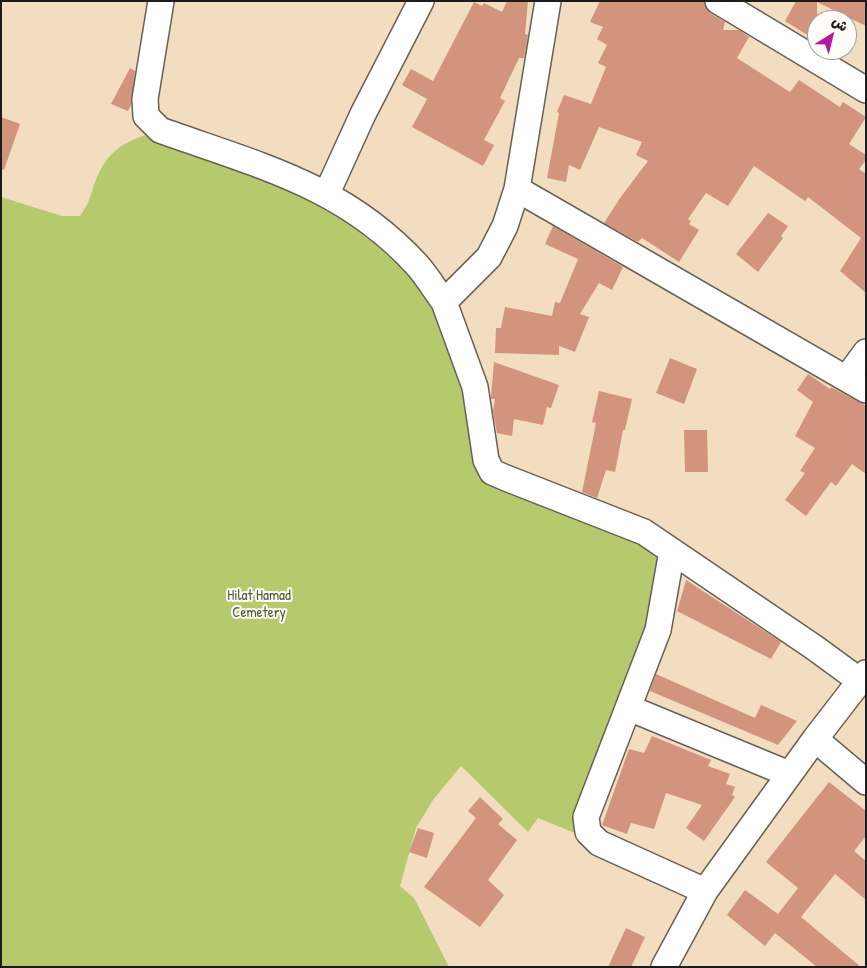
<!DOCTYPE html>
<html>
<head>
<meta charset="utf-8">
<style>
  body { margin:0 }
  #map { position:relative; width:867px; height:968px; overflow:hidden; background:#f2ddc0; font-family:"Patrick Hand","Playpen Sans Arabic",sans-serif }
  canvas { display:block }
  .frame { position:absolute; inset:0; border:2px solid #1c1c1c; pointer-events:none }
  .north { position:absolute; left:807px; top:10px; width:50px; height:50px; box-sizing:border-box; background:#fdfcf7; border:1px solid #a3a29f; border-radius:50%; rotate:36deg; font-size:14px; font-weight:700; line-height:20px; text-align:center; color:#1c1c1c }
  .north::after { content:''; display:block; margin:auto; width:18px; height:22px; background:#b5179e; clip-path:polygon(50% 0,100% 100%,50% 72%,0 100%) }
</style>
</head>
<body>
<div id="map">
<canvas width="867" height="968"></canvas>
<div class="frame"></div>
<div class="north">ش</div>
</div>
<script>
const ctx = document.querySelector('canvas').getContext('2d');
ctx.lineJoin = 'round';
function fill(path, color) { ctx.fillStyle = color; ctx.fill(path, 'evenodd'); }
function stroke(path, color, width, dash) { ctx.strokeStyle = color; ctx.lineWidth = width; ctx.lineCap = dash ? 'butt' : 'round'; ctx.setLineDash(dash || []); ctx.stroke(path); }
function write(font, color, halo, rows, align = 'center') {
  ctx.font = font + ' "Patrick Hand",sans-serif'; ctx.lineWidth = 4; ctx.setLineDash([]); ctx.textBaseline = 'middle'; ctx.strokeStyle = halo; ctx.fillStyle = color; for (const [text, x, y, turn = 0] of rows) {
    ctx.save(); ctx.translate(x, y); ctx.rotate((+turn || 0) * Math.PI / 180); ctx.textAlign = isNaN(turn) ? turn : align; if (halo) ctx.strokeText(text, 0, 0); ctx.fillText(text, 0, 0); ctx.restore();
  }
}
fill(new Path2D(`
  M 166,131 L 339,196 L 438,284 L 485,479 L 661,547 L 680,578 L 679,593 L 648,684 L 582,836 L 538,818 L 528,832 L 461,766 L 433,800 L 416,828 L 400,886 L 414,898 L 449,967 L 1,967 L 1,197 L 62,216 L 80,216 C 93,199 91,187 100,171 C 113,144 139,135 166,131 Z`), '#b6c96c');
fill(new Path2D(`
  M 507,1 L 528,1 L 525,34 L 528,35 L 524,58 L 519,58 L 500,98 L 505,101 L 484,140 L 494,145 L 483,166 L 412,127 L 427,99 L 402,85 L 411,69 L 433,81 L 474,2 L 482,6 L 484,3 L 502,12 Z
  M 600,1 L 704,1 L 710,13 L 725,22 L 723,30 L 739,30 L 749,37 L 737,58 L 790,92 L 799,80 L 840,107 L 843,102 L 866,117 L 849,144 L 866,155 L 866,160 L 859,169 L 866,174 L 866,293 L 840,271 L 861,238 L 808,197 L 805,201 L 754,166 L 728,206 L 706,193 L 688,219 L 691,221 L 689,224 L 699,230 L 679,262 L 642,238 L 638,242 L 604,223 L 620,198 L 648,161 L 636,155 L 642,142 L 599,127 L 580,170 L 569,165 L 566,182 L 547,178 L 559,113 L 557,112 L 564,95 L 591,104 L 606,67 L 598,63 L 607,45 L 597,39 L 603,27 L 590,22 Z
  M 796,1 L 866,1 L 866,26 L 817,2 L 817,41 L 785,21 Z
  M 130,68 L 135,71 L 131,105 L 128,111 L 111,104 Z
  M 1,117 L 20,124 L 4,170 L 1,169 Z
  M 768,213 L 788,226 L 781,236 L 783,238 L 758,272 L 736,254 Z
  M 553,226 L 623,267 L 612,290 L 599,283 L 580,314 L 589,317 L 575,352 L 559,346 L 559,355 L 495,353 L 496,328 L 501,328 L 505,307 L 552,316 L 555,302 L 560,303 L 578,259 L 545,244 Z
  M 670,358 L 697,369 L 684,404 L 656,393 Z
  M 494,362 L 559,385 L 551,408 L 547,407 L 543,425 L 514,419 L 512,436 L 497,433 L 493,411 L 495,399 L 491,399 L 491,396 Z
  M 808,374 L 830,389 L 831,387 L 866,406 L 866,474 L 852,464 L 836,486 L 831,482 L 806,516 L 785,500 L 805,473 L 800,471 L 815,448 L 795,436 L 813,402 L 797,390 Z
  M 599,391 L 632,399 L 625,430 L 623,430 L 615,472 L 606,470 L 597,498 L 582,492 L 596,423 L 592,422 Z
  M 684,430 L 707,430 L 708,472 L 685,472 Z
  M 686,580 L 781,642 L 771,659 L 677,611 Z
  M 656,674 L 755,718 L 761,705 L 797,721 L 778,745 L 650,691 Z
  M 652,736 L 711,760 L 708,766 L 730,774 L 726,784 L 735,787 L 732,795 L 735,797 L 704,841 L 686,828 L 702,805 L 666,793 L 654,829 L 631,823 L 627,834 L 602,825 L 629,749 L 644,753 Z
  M 829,782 L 866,811 L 866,836 L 854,851 L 866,861 L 866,900 L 835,874 L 801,917 L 861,967 L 817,967 L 775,933 L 765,946 L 727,915 L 745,890 L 778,914 L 798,888 L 766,862 Z
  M 480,797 L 503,819 L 498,824 L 517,840 L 488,880 L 504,895 L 480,927 L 424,887 L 476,818 L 468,811 Z
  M 418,828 L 434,833 L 427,858 L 409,852 Z
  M 626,928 L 645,937 L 631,967 L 608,967 Z`), '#d2947d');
const street = new Path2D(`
  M 161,1 L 145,99 L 146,116 L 160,130 C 257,165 344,185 417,265 C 427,276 435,290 444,302
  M 548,1 L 517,189 L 505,226 L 489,257 L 444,302 L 475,387 L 486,460 L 492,472 L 506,478 L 644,532 L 815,648 L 860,681
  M 718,1 L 866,90
  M 517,189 L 866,390
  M 327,193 L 363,114 L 421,1
  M 847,378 L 866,352
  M 672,551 L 658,630 L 586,817 L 588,832 L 599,843 L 705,891
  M 629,708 L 789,774
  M 815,739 L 866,782
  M 664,967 L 705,891 L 815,739 L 866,673`);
stroke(street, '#676055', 28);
stroke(street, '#fff', 25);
write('15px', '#525938', '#fdfcf7', [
  ["Hilat Hamad",259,596],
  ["Cemetery",259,613]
]);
</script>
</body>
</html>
